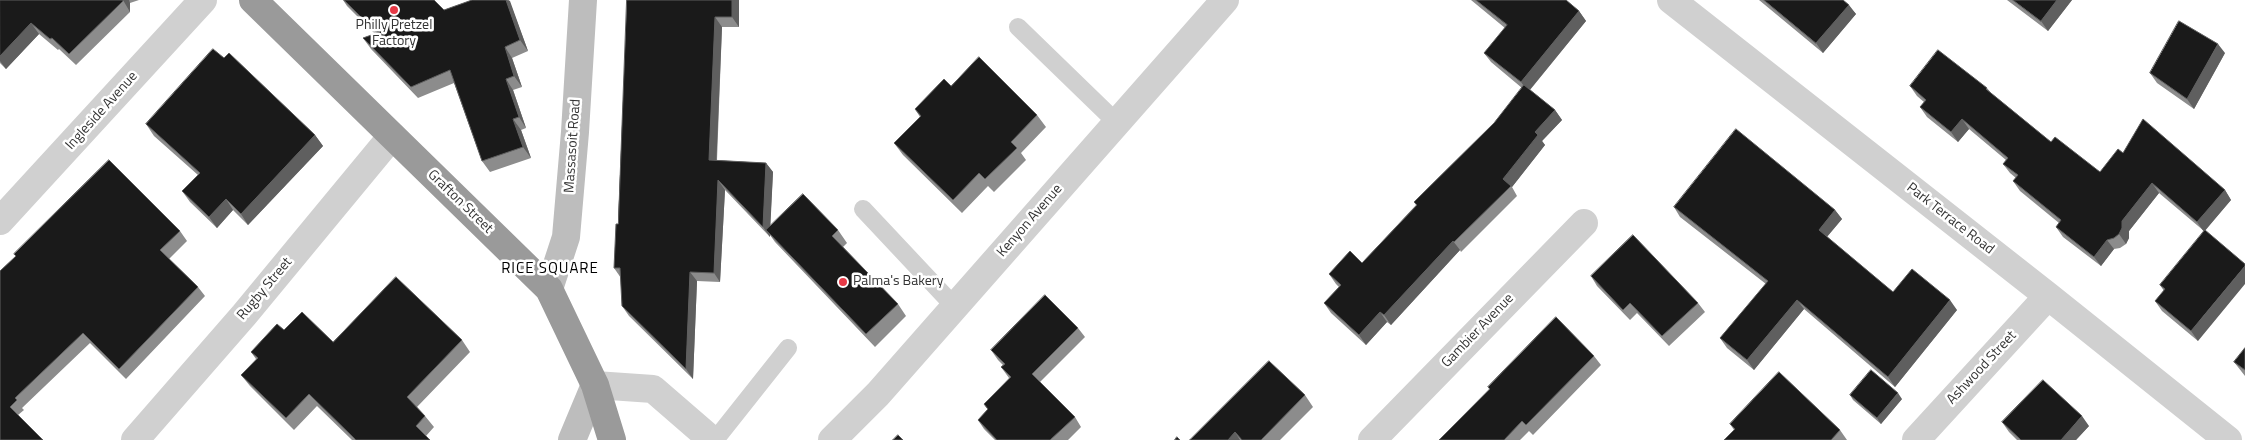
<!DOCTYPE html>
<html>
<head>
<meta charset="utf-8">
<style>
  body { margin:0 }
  canvas { display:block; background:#fff }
</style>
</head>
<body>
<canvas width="2245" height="440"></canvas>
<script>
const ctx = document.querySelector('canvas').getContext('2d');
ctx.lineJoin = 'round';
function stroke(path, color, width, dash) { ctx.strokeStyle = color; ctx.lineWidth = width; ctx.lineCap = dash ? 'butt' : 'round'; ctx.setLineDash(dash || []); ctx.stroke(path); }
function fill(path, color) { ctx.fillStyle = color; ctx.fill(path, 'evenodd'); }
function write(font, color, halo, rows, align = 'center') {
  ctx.font = font + ' "Titillium Web",sans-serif'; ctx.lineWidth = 5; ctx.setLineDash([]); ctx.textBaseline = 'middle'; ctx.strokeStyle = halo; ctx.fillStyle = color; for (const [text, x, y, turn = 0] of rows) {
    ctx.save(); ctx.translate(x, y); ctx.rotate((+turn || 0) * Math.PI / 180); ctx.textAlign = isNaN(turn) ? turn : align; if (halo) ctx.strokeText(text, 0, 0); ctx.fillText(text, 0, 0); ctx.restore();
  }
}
stroke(new Path2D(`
  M 1018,27 L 1117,123
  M 863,209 L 955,307
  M 715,440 L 788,348`), '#d0d0d0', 18);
stroke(new Path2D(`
  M 1671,0 L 2048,296 L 2228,440
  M 0,221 L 203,0
  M 595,385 L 653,389 L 712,440
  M 135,440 L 244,315 L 392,136
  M 832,440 L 878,394 L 1225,0
  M 1372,440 L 1584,223
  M 1916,440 L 2048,296`), '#d0d0d0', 28);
stroke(new Path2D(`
  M 549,289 L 566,237 L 575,132 L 583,0
  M 572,440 L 595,385`), '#bdbdbd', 28);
stroke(new Path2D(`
  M 253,0 L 549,289 L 595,385 L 612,440`), '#9a9a9a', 28);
fill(new Path2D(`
  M 0,0 L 139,0 L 130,3 L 130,12 L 76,65 L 59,49 L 58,50 L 39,34 L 6,69 L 0,63 Z
  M 343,0 L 434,0 L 444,10 L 472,0 L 509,0 L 528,51 L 512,58 L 522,87 L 513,90 L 526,128 L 521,130 L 531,158 L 490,172 L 482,161 L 454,83 L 418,98 L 371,49 L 363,38 L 375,34 L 347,6 Z
  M 627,0 L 739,0 L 739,27 L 722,27 L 717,160 L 766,163 L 773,172 L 770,226 L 838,230 L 847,243 L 843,247 L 898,304 L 906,316 L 875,347 L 775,242 L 770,235 L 770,237 L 725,190 L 720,282 L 697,281 L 693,379 L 629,316 L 622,306 L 621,278 L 614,268 L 618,224 Z
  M 1471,0 L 1566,0 L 1579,11 L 1586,21 L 1530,90 L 1555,110 L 1562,120 L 1542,141 L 1545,145 L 1512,187 L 1517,196 L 1461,252 L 1460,250 L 1391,325 L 1387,322 L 1366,345 L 1331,313 L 1324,303 L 1339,287 L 1336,284 L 1329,274 L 1362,263 L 1416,205 L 1414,202 L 1494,123 L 1522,88 L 1491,62 L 1484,53 L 1505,28 Z
  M 1759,0 L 1843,0 L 1856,14 L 1823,53 Z
  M 2007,0 L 2072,0 L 2048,31 Z
  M 2225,53 L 2194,109 L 2157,83 L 2150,73 Z
  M 224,58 L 315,135 L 323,146 L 248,225 L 233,210 L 217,228 L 190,202 L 182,191 L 198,175 L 154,136 L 146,124 Z
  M 951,86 L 1037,115 L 1046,127 L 1021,153 L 1026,160 L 994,192 L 988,186 L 962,213 L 903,155 L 894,143 L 920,117 L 915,109 Z
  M 1910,86 L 1987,88 L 1991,93 L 2051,142 L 2100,172 L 2123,153 L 2225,190 L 2231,200 L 2205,230 L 2198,341 L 2162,311 L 2155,301 L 2164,291 L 2160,285 L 2204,231 L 2159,193 L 2129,231 L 2129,238 L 2126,244 L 2120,248 L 2114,249 L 2101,266 L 2063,237 L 2056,227 L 2059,223 L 2020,191 L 2013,181 L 2016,178 L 2010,173 L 2003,164 L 2006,160 L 1969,129 L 1958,142 L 1927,117 L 1920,107 L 1924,102 L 1917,96 Z
  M 1674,207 L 1835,210 L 1842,219 L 1827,237 L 1893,292 L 1957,310 L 1895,387 L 1804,309 L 1754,370 L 1727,348 L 1720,338 L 1766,284 L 1680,217 Z
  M 180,231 L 187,241 L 169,259 L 198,287 L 205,296 L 126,379 L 90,343 L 22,408 L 24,410 L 18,415 L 0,440 L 16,257 L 14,254 Z
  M 1591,276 L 1698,303 L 1705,312 L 1669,346 L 1637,313 L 1630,320 L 1597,286 Z
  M 1078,328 L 1085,337 L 1040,382 L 1075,417 L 1081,427 L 1068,440 L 995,440 L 984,429 L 978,420 L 988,410 L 984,404 L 1009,378 L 1001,367 L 1003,365 L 998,360 L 991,350 Z
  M 284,330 L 333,342 L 462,340 L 470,352 L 417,407 L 425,416 L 434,427 L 426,436 L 430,440 L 352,440 L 317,406 L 294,430 L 250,386 L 241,375 L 256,359 L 251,352 Z
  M 2245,348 L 2245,376 L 2234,362 Z
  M 1594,356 L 1601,365 L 1533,435 L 1529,431 L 1520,440 L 1439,440 L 1489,389 L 1488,387 Z
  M 1305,395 L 1313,407 L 1280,440 L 1190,440 Z
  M 1850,395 L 1902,399 L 1881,424 L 1853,400 Z
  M 2002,422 L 2089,426 L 2076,440 L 2017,440 L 2009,432 Z
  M 1730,424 L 1840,430 L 1847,440 L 1724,440 L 1734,430 Z`), '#8c8c8c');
fill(new Path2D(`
  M 123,0 L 129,0 L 130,3 L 130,12 Z
  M 506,0 L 510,1 L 528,51 L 520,40 Z
  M 732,0 L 739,0 L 739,27 L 732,17 Z
  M 2057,0 L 2072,0 L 2048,31 L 2041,21 Z
  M 1849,5 L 1856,14 L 1823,53 L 1816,43 Z
  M 1579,11 L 1586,21 L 1528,92 L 1521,82 Z
  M 715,17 L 722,27 L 716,170 L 709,160 Z
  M 31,23 L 39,34 L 6,69 L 0,61 L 0,56 Z
  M 2218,44 L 2225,53 L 2194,109 L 2187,99 Z
  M 505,47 L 512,58 L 522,87 L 514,76 Z
  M 506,79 L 513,90 L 526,128 L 519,117 Z
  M 1555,110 L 1562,120 L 1542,141 L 1545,145 L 1512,187 L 1503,179 L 1535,132 Z
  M 513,119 L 521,130 L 531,158 L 523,147 Z
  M 1962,119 L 1969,129 L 1958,142 L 1951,132 Z
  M 315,135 L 323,146 L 248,225 L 241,214 Z
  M 766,163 L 773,172 L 770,234 L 766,230 L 770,235 L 770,237 L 763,227 Z
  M 718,180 L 725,190 L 720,282 L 714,273 Z
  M 2152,183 L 2159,193 L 2129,231 L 2129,238 L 2126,244 L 2119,234 L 2122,221 Z
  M 2225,190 L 2231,200 L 2204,232 L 2197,222 Z
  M 226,199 L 233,210 L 217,228 L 209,217 Z
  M 1835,210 L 1842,219 L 1825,239 L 1819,230 Z
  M 2107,240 L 2114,249 L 2101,266 L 2094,257 Z
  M 1453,241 L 1460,250 L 1391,325 L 1384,315 Z
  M 2245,266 L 2245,284 L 2198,341 L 2191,331 Z
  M 690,272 L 697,281 L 693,379 L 686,369 Z
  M 1797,300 L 1804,309 L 1754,370 L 1747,360 Z
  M 1950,300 L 1957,310 L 1895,387 L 1888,377 Z
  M 1380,312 L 1387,322 L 1366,345 L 1359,335 Z
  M 1898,393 L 1902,399 L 1881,424 L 1877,418 Z
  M 2082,416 L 2089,426 L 2076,440 L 2061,440 Z
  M 1235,432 L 1240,440 L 1228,440 Z`), '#5f5f5f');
const building = new Path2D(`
  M 0,0 L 123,0 L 123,1 L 69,54 L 52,38 L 50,39 L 31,23 L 0,56 Z
  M 344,0 L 434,0 L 444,10 L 472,0 L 506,0 L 520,40 L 505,47 L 514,76 L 506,79 L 519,117 L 513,119 L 523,147 L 482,161 L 450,70 L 411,87 L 363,38 L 377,33 Z
  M 627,0 L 732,0 L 732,17 L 715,17 L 709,160 L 766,163 L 763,227 L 718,180 L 714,273 L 690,272 L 686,369 L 622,306 L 620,268 L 614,268 L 616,224 L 618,224 Z
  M 1476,0 L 1566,0 L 1579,11 L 1521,82 L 1484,53 L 1507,25 Z
  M 1764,0 L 1843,0 L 1849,5 L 1816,43 Z
  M 2013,0 L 2057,0 L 2041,21 Z
  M 2179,21 L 2218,44 L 2187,99 L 2150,73 Z
  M 213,49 L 224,58 L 229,53 L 315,135 L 241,214 L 226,199 L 209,217 L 182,191 L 200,173 L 146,124 Z
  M 1938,50 L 1987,88 L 1986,89 L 2051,142 L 2055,137 L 2100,172 L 2118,149 L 2123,153 L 2143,119 L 2225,190 L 2197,222 L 2152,183 L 2122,221 L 2122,228 L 2119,234 L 2114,238 L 2107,240 L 2094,257 L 2056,227 L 2061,220 L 2013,181 L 2018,175 L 2003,164 L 2008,158 L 1962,119 L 1951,132 L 1920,107 L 1926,100 L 1910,86 Z
  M 979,57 L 1037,115 L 1011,142 L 1017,148 L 985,179 L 979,173 L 953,200 L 894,143 L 921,116 L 915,109 L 944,79 L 951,86 Z
  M 1524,85 L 1555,110 L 1535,132 L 1538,135 L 1503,179 L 1511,186 L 1454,242 L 1453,241 L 1384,315 L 1380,312 L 1359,335 L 1324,303 L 1341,285 L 1329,274 L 1350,251 L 1362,263 L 1417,205 L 1414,202 L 1494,123 Z
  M 1736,129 L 1835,210 L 1819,230 L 1893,292 L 1912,269 L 1950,300 L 1888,377 L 1797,300 L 1747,360 L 1720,338 L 1768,281 L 1674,207 Z
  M 109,160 L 180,231 L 160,250 L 198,287 L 119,369 L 83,333 L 15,398 L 17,400 L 10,407 L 43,440 L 0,440 L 0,271 L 16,256 L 14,254 Z
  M 803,194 L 838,230 L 832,236 L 898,304 L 866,334 L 766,230 Z
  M 2205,230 L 2245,264 L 2245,266 L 2191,331 L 2155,301 L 2165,289 L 2160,285 Z
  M 1633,235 L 1698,303 L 1662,336 L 1630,303 L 1623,310 L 1591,276 Z
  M 396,277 L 462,340 L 407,397 L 425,416 L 416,426 L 430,440 L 356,440 L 309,394 L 286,418 L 241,375 L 258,358 L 251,352 L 277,324 L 284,330 L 302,312 L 333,342 Z
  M 1045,295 L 1078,328 L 1032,374 L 1075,417 L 1050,440 L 997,440 L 978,420 L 988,409 L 984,404 L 1011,377 L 1001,367 L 1005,364 L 991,350 Z
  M 1556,317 L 1594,356 L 1526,425 L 1522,421 L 1504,440 L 1439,440 L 1490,389 L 1488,387 Z
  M 2245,348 L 2245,370 L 2234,362 Z
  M 1269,361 L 1305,395 L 1261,440 L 1242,440 L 1235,432 L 1228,440 L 1190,440 Z
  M 1871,370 L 1898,393 L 1877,418 L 1850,395 Z
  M 1779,372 L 1840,430 L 1831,440 L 1724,440 L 1735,429 L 1730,424 Z
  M 2043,380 L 2082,416 L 2061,440 L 2021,440 L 2002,422 Z
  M 898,435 L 903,440 L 893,440 Z
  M 1177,437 L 1180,440 L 1175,440 Z`);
fill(building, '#1a1a1a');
stroke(building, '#5f5f5f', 1);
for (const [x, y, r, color] of [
  [394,10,5,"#e63946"],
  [843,282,5,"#e63946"]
]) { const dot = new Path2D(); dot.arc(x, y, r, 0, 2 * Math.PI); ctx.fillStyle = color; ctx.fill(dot); stroke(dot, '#fff', 2); }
write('14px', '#333', '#fff', [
  ["Philly Pretzel",394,26],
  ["Factory",394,42],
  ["Palma's Bakery",853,282,"left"]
]);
write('14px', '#333', '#fff', [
  ["Ingleside Avenue",102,111,-48],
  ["Massasoit Road",573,146,-86],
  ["Grafton Street",460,202,44],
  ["Park Terrace Road",1950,219,38],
  ["Kenyon Avenue",1030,221,-49],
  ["Rugby Street",265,289,-50],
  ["Gambier Avenue",1478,331,-46],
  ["Ashwood Street",1982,368,-47]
]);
ctx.letterSpacing = '1px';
write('15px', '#000', '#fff', [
  ["RICE SQUARE",550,269]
]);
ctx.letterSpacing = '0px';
</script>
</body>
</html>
